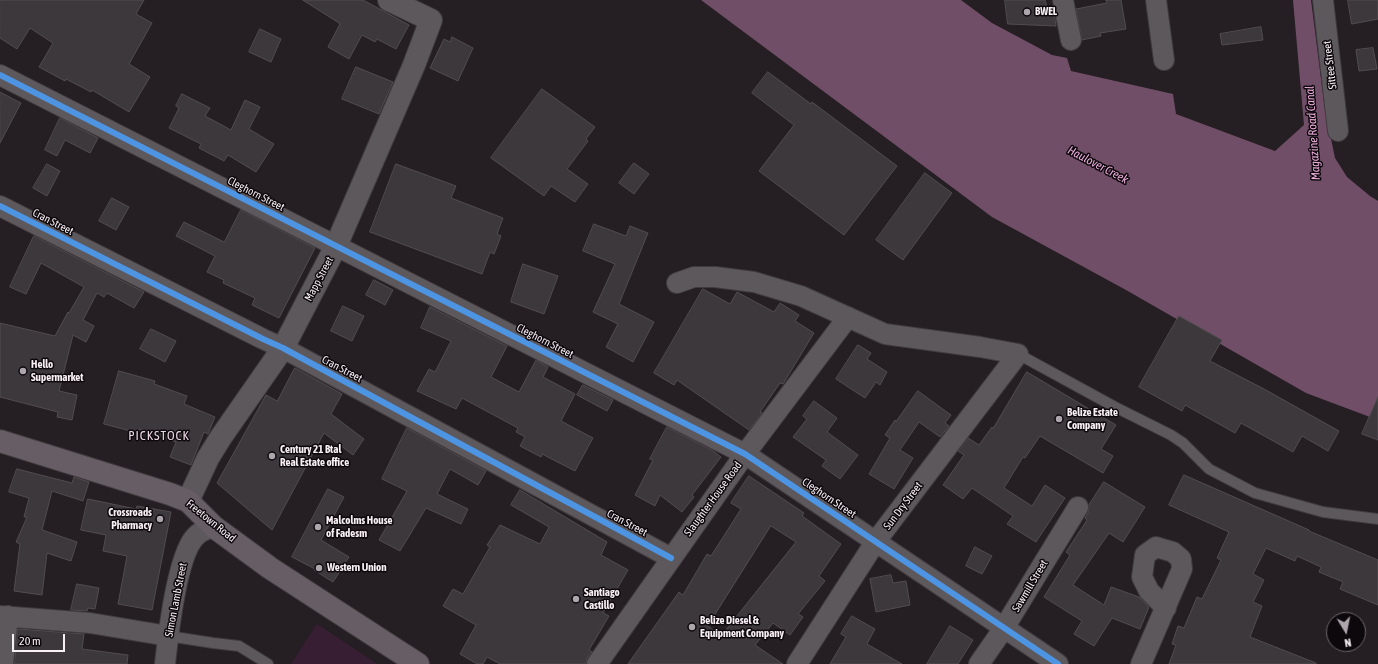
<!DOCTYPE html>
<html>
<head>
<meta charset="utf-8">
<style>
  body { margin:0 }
  #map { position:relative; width:1378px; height:664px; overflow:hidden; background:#251f23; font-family:"Asap Condensed",sans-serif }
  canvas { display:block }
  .north { position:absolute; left:1326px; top:612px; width:40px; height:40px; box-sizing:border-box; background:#0d080c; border:1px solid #6b6469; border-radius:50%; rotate:170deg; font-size:11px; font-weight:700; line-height:16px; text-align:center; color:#f8eff5 }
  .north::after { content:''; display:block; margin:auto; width:14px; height:18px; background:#aea6ac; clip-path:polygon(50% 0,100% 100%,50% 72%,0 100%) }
  .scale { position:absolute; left:12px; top:634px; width:53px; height:18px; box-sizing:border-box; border:2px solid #f8eff5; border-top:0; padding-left:5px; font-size:12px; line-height:14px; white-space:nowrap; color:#f8eff5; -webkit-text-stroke:3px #0d080c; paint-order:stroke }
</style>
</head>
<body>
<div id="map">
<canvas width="1378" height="664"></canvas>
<div class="north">N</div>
<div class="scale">20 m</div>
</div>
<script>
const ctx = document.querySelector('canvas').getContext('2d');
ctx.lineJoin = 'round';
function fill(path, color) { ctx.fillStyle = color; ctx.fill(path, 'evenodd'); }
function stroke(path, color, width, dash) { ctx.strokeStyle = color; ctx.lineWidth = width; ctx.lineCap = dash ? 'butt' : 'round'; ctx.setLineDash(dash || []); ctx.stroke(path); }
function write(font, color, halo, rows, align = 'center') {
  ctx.font = font + ' "Asap Condensed",sans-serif'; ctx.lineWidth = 3; ctx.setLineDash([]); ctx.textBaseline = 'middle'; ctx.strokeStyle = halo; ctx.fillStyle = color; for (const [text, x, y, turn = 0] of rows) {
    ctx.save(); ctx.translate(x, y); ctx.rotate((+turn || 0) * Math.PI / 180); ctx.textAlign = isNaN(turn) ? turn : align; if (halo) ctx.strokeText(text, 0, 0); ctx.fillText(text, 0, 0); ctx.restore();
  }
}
fill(new Path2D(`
  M 317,624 L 377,664 L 291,664 Z`), '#381e32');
fill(new Path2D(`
  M 701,0 L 961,0 L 992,23 L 1052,55 L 1067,58 L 1071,71 L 1173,94 L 1176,114 L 1275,151 L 1304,125 L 1293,0 L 1311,0 L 1325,110 L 1335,158 L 1347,177 L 1370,196 L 1378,201 L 1378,420 L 1306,393 L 1126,290 L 992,217 Z`), '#714e67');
const building = new Path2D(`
  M 0,0 L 144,0 L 136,14 L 152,23 L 129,64 L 150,77 L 129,112 L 92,90 L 91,92 L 66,79 L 65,81 L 39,67 L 53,43 L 30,28 L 17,49 L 0,38 Z
  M 303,0 L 363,0 L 409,25 L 396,49 L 377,39 L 375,42 L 362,35 L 349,59 L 328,47 L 340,24 Z
  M 1005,0 L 1045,0 L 1049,14 L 1054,13 L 1056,26 L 1008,24 Z
  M 1106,0 L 1121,0 L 1126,29 L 1100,33 L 1101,36 L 1082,40 L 1076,9 L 1107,3 Z
  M 1348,0 L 1378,0 L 1378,19 L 1352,24 Z
  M 1261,27 L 1263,40 L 1222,45 L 1220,34 Z
  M 260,29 L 281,39 L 271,62 L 249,52 Z
  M 452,37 L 473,48 L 458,81 L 430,68 L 444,39 L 450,42 Z
  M 1373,48 L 1377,69 L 1359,71 L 1356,50 Z
  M 356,67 L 393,82 L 379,114 L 342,99 Z
  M 768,72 L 811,104 L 812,102 L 897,166 L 844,235 L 759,171 L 794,125 L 752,93 Z
  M 542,89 L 595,127 L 586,139 L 588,141 L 567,169 L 588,184 L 575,202 L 551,186 L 544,196 L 491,158 Z
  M 0,92 L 21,103 L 0,143 Z
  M 182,94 L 210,108 L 205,116 L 231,130 L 245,100 L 260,107 L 249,129 L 274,144 L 256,172 L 228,155 L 224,161 L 199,148 L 201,144 L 169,128 L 179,108 L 176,106 Z
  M 60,118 L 98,138 L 90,153 L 65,140 L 57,156 L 45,150 Z
  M 634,163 L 649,174 L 634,194 L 619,183 Z
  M 47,164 L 60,171 L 47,196 L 33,188 Z
  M 396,164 L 456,186 L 451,198 L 503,218 L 497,234 L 501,236 L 494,254 L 490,252 L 482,274 L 370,232 Z
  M 925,173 L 952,193 L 903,260 L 876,240 Z
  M 112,198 L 129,207 L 116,230 L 99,221 Z
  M 241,210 L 315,248 L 279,318 L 252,305 L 255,298 L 223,283 L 224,280 L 207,272 L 215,256 L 176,236 L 184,222 L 224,242 Z
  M 594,224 L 626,236 L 630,226 L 648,233 L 619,304 L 654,322 L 633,362 L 606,347 L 618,324 L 593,312 L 615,264 L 583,251 Z
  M 34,236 L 144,292 L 134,308 L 107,293 L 104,297 L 97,293 L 83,320 L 94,326 L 86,342 L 73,335 L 59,391 L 77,395 L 72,420 L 57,417 L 58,412 L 0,397 L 0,323 L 55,336 L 68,312 L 69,313 L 84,287 L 41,263 L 26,294 L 10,287 Z
  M 523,264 L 558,276 L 544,314 L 511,302 Z
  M 374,280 L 393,290 L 385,305 L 366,295 Z
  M 703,289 L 730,304 L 737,292 L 774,312 L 780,303 L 799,315 L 795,321 L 814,333 L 783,384 L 780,383 L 760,412 L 762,413 L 749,430 L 677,380 L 674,385 L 654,373 Z
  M 343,306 L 364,316 L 352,341 L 331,331 Z
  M 430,307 L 507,346 L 491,377 L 519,392 L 536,360 L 548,367 L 543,377 L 575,394 L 561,421 L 593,438 L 575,471 L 542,454 L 541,457 L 520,446 L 525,437 L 516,432 L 518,428 L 462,398 L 456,409 L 417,391 L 429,369 L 435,372 L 451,341 L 421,328 Z
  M 1179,316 L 1222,340 L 1210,361 L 1264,389 L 1339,431 L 1328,451 L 1302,436 L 1293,452 L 1241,423 L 1235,433 L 1185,405 L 1182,411 L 1139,387 Z
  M 151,329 L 176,341 L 165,362 L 140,349 Z
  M 858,345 L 871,353 L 867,359 L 887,372 L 880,385 L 876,382 L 865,398 L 836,379 Z
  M 295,368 L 342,394 L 331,414 L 364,439 L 353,455 L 324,433 L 272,530 L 217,483 L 266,395 L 277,401 Z
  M 119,371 L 155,381 L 154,384 L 187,396 L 184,404 L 215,417 L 208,434 L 204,432 L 191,465 L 170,457 L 176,442 L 139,429 L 138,433 L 104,424 Z
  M 1027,372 L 1116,425 L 1101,449 L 1113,456 L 1103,473 L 1040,436 L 1025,458 L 1023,457 L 1004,488 L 1032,506 L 1045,485 L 1065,498 L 1036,542 L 1007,524 L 1013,516 L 972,488 L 963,499 L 943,485 L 964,455 L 958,451 L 968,438 L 979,445 L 992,427 L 993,428 Z
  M 583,385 L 613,400 L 607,411 L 577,395 Z
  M 918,391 L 951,415 L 945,423 L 949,426 L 940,437 L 919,422 L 900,450 L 913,458 L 894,489 L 869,474 L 890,438 L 885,435 L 895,420 L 896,421 Z
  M 1378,397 L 1378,440 L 1362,434 Z
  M 814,401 L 837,418 L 827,432 L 858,455 L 840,479 L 822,466 L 826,460 L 793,437 L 807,419 L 803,416 Z
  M 667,427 L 712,450 L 721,457 L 692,495 L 694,497 L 682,512 L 660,495 L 655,506 L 635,495 L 653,460 L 650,459 Z
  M 407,428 L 486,471 L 478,485 L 450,469 L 437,494 L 468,509 L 461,524 L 426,508 L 400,551 L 379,540 L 407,491 L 382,479 Z
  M 17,469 L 72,483 L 74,477 L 89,482 L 83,501 L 52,491 L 42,530 L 77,542 L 71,561 L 47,553 L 42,595 L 14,591 L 20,544 L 16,542 L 27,517 L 24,517 L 29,498 L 9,492 Z
  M 1184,475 L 1309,530 L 1309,531 L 1378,560 L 1378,605 L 1340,589 L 1343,582 L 1319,572 L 1321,567 L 1297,556 L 1295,561 L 1266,548 L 1253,574 L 1264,580 L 1253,602 L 1262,606 L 1250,637 L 1316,663 L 1316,664 L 1169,664 L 1176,645 L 1172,644 L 1178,626 L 1184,628 L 1197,597 L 1202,599 L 1221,560 L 1217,558 L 1229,532 L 1169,505 Z
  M 749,476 L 804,513 L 802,516 L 841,544 L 819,576 L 825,581 L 798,614 L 803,617 L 790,635 L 773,623 L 755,645 L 783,664 L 628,664 L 679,592 L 683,595 L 707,554 L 711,556 L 741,509 L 731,503 ZM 771,526 L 796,542 L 721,636 L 708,626 Z
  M 1104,482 L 1145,507 L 1123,542 L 1109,533 L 1073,585 L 1104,605 L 1111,587 L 1139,597 L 1149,607 L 1140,629 L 1112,618 L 1094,646 L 1074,634 L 1082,621 L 1044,597 L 1070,555 L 1066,552 L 1087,520 L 1085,518 L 1088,513 L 1089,505 Z
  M 328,489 L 344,497 L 321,540 L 349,557 L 333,582 L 314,570 L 315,569 L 292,557 Z
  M 520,490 L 607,542 L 601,555 L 628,570 L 603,613 L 609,616 L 589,650 L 592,652 L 587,658 L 586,664 L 500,664 L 487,657 L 483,664 L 477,664 L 460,654 L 476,625 L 443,606 L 453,589 L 463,594 L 490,547 L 487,545 L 500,525 L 540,544 L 549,527 L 511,505 Z
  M 88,499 L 136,509 L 137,506 L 171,512 L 152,610 L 118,604 L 127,556 L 103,551 L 106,535 L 81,530 Z
  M 975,547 L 992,556 L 982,574 L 966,566 Z
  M 891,575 L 893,583 L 906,581 L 910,605 L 876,612 L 870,579 Z
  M 77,584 L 99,588 L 95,609 L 88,608 L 87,611 L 71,610 Z
  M 852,616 L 875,629 L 867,644 L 902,664 L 830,664 L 846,637 L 841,634 Z
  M 950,626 L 973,640 L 958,664 L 927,664 Z
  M 18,629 L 84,634 L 82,649 L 128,655 L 127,664 L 15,664 Z`);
fill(building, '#3d383b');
stroke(building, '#524c50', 1);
const service = new Path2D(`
  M 1018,354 L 1115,407 L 1171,435 L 1183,443 L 1209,469 L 1255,493 L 1323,512 L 1378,519
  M 168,636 L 213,643 L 239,646 L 268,664`);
const minor = new Path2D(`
  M 1063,0 L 1071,40
  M 1156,0 L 1164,60
  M 1323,0 L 1338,131
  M 0,75 L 745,454 L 1058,664
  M 0,206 L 263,339 L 283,348 L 671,558
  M 677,283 L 694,277 L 715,277 L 754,282 L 801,296 L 885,334 L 980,347 L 1018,354 L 876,541 L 797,664
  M 0,616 L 90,623 L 168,636
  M 3,664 L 8,616
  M 165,664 C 168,636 177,556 195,537 C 200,531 207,529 214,527
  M 597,664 L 745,454 L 848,317
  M 979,664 L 1004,628 L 1078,507
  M 1141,664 L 1182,569 L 1181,559 L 1173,552 L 1156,547 L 1145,555 L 1142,577 L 1149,591 L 1166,608`);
const tertiary = new Path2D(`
  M 188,501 L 208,458 L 221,437 L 283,348 L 336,246 L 414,65 L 431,20 L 389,0`);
const secondary = new Path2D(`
  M 0,441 L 170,494 L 188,501 L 214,527 L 270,568 L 418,664`);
stroke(service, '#403b3e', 12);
stroke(minor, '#403b3e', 22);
stroke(tertiary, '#403b3e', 24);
stroke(secondary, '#403b3e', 24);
stroke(service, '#5d585b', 10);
stroke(minor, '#5d585b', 20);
stroke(tertiary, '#5d585b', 22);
stroke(secondary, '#665e64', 22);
stroke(new Path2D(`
  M 0,75 L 745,454 L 1058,664
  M 0,206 L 263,339 L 283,348 L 671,558`), '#4d94e3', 6);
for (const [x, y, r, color] of [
  [1027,12,4,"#aea6ac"],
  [23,371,4,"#aea6ac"],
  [1059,419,4,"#aea6ac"],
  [272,456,4,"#aea6ac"],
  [160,519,4,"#aea6ac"],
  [318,527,4,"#aea6ac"],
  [319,568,4,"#aea6ac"],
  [576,599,4,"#aea6ac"],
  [692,627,4,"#aea6ac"]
]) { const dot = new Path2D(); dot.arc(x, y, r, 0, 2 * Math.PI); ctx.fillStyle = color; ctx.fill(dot); stroke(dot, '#0d080c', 1.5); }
write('bold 11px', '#f8eff5', '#0d080c', [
  ["BWEL",1035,12],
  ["Hello",31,365],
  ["Supermarket",31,378],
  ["Belize Estate",1067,413],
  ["Company",1067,426],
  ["Century 21 Btal",280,450],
  ["Real Estate office",280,463],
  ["Crossroads",152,513,"right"],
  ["Pharmacy",152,526,"right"],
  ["Malcolms House",326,521],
  ["of Fadesm",326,534],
  ["Western Union",327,568],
  ["Santiago",584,593],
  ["Castillo",584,606],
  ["Belize Diesel &",700,621],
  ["Equipment Company",700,634]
], 'left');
write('11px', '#f8eff5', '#0d080c', [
  ["Sittee Street",1330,65,-97],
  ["Cleghorn Street",256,194,27],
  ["Cran Street",53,222,27],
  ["Mapp Street",319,279,-62],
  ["Cleghorn Street",545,341,27],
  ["Cran Street",342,369,28],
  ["Cleghorn Street",829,498,34],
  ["Slaughter House Road",713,499,-54],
  ["Sun Dry Street",903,506,-53],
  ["Freetown Road",211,521,39],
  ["Cran Street",627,523,28],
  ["Sawmill Street",1030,586,-59],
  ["Simon Lamb Street",176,600,-79]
]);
write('italic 12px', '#eeafdd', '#0d080c', [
  ["Magazine Road Canal",1313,133,-94],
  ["Haulover Creek",1098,165,28]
]);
ctx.letterSpacing = '1px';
write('13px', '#e9d8e4', '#0d080c', [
  ["PICKSTOCK",159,436]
]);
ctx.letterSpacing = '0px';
</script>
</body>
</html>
